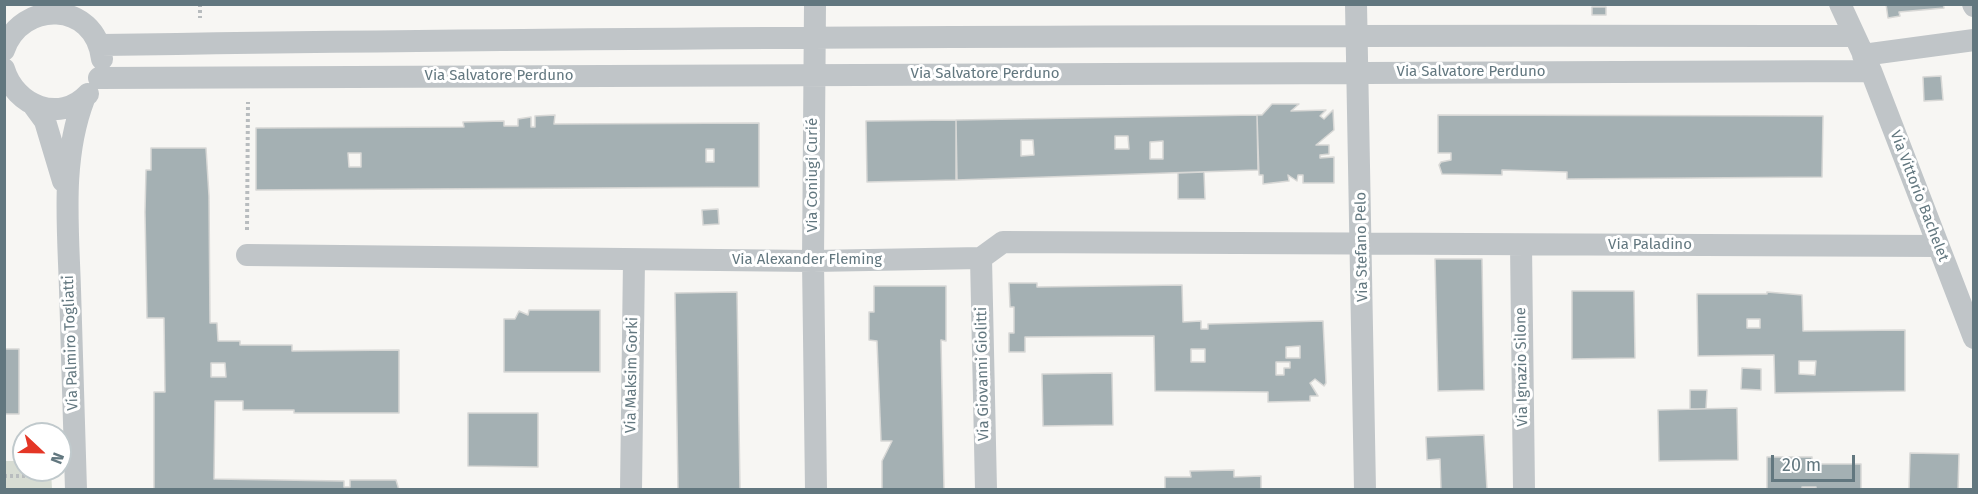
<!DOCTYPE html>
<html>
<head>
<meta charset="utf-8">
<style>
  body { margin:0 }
  #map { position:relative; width:1978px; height:494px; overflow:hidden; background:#f7f6f3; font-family:"Fira Sans",sans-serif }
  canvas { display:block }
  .frame { position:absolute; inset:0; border:6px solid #62777f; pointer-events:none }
  .north { position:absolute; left:12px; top:422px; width:60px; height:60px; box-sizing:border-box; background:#fff; border:2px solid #c0c9cc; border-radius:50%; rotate:112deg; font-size:16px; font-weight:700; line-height:24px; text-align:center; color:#62777f }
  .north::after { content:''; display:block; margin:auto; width:21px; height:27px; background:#e43626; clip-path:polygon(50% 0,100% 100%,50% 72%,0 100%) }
  .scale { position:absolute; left:1771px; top:455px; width:84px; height:27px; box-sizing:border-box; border:3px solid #62777f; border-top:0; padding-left:8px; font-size:18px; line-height:21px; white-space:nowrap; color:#62777f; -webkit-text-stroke:4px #fff; paint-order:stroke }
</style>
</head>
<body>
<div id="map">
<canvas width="1978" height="494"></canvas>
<div class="frame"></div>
<div class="north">N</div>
<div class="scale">20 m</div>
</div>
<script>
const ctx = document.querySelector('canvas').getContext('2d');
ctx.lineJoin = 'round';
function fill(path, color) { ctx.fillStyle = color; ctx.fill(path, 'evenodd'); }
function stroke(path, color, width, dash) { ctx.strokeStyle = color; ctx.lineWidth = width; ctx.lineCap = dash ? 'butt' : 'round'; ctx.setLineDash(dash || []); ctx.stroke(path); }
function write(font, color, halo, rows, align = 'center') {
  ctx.font = font + ' "Fira Sans",sans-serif'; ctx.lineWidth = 6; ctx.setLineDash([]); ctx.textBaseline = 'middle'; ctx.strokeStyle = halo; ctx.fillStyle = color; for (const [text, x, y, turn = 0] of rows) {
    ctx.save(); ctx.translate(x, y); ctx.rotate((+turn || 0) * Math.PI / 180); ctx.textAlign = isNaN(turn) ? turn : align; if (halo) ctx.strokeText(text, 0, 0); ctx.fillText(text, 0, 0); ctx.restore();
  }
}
fill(new Path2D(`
  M 5,461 L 24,461 L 24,470 L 51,470 L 52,489 L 5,489 Z`), '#d7dcd3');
const building = new Path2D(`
  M 1886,4 L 1943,4 L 1944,8 L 1899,12 L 1900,16 L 1888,18 Z
  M 1592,7 L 1606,7 L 1606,15 L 1592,15 Z
  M 1941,76 L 1943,100 L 1924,101 L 1923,77 Z
  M 1272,104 L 1299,104 L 1291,111 L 1326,110 L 1320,116 L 1324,119 L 1333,110 L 1334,130 L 1316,145 L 1329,145 L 1329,154 L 1320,155 L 1320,158 L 1334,157 L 1334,183 L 1303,183 L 1303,175 L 1298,175 L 1297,181 L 1288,175 L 1289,181 L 1263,184 L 1263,175 L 1259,175 L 1257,115 L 1262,115 Z
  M 555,115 L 554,124 L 759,123 L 759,187 L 256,190 L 256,128 L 464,127 L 463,122 L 504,121 L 504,126 L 518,126 L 518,119 L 531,117 L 531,127 L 535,127 L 535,116 ZM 706,149 L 714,149 L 714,162 L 706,162 ZM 348,153 L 361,153 L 361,167 L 349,167 Z
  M 1257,115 L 1258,170 L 956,180 L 956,120 ZM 1115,136 L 1128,136 L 1129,149 L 1115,149 ZM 1021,140 L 1033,140 L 1034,155 L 1021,156 ZM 1163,141 L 1163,159 L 1150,159 L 1150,142 Z
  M 1438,115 L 1823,116 L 1822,177 L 1567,179 L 1567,172 L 1502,170 L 1502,175 L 1442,174 L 1439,165 L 1441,162 L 1451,160 L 1451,153 L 1438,153 Z
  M 956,120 L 957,180 L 867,182 L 866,121 Z
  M 151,148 L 206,148 L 209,196 L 210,323 L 217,323 L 218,341 L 240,341 L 240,345 L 292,345 L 292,351 L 399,350 L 399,413 L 294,413 L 294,410 L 243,410 L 243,401 L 215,401 L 214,479 L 344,481 L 344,487 L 350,487 L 350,480 L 396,480 L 399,490 L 154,490 L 154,392 L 165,392 L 164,318 L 147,318 L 145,212 L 146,170 L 151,170 ZM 211,363 L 225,363 L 226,377 L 211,377 Z
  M 1204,172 L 1205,199 L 1178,199 L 1178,173 Z
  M 718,209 L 719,224 L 703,225 L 702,210 Z
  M 1435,259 L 1482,259 L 1484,390 L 1438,391 Z
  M 1009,283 L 1037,283 L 1037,287 L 1182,285 L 1183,322 L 1201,321 L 1201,329 L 1208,329 L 1208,324 L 1323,321 L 1326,383 L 1324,386 L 1315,379 L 1310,383 L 1318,396 L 1310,396 L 1310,401 L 1268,402 L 1268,392 L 1155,391 L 1154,336 L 1025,337 L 1025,352 L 1009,352 L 1009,333 L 1014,333 L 1014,307 L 1010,307 ZM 1300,346 L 1300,358 L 1286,358 L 1286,347 ZM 1191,349 L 1205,349 L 1205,362 L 1191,362 ZM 1276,362 L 1290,362 L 1290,368 L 1284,368 L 1284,375 L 1276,375 Z
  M 874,286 L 946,286 L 946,341 L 941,340 L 944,490 L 882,490 L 882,461 L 892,441 L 881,441 L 877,341 L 869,340 L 869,312 L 874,312 Z
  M 1572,291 L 1634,291 L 1635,358 L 1572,359 Z
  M 737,292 L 740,490 L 678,490 L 675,293 Z
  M 1767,292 L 1802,295 L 1803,331 L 1905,330 L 1905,391 L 1775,393 L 1774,355 L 1698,356 L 1697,294 L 1767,294 ZM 1747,319 L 1760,319 L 1760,328 L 1747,328 ZM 1799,361 L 1816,361 L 1815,375 L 1799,374 Z
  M 529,310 L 600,310 L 600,372 L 504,372 L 504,319 L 515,319 L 519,311 L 528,315 Z
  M 4,349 L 19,349 L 19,414 L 4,414 Z
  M 1742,368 L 1761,369 L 1761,390 L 1741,389 Z
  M 1112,373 L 1113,425 L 1043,426 L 1042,374 Z
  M 1690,390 L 1707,390 L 1706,409 L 1690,409 Z
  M 1737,408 L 1738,460 L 1659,461 L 1658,410 Z
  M 468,413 L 538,413 L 538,467 L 468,466 Z
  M 1484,435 L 1487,490 L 1441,490 L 1440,459 L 1427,460 L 1426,437 Z
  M 1910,453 L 1959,454 L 1958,490 L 1909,490 Z
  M 1767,457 L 1812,457 L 1812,464 L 1861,464 L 1861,490 L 1816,490 L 1816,487 L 1802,487 L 1802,490 L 1767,490 Z
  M 1234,470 L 1234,477 L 1261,476 L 1261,490 L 1165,490 L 1165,477 L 1191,477 L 1190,471 Z`);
fill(building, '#a4b0b3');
stroke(building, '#d8d8d6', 1.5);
stroke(new Path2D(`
  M 200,4 L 200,18
  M 247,230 L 248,102
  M 4,476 L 50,476`), '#b8bcbe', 4, [3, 3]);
stroke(new Path2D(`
  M 815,4 L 813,261 L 816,490
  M 1356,4 L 1365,490
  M 1840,4 L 1871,71 L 1974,338
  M 1973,4 L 1974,6
  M 101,45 C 685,36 1269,35 1853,36
  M 4,50 C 21,0 95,0 102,59
  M 1863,55 L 1974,40
  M 4,69 C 15,106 60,124 88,94
  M 99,78 L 1871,71
  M 34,106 L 45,121 L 63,181
  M 1521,245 L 1524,490
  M 247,255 L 813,261 L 981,258 L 1003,242 L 1938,246
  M 981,258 L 986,490
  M 76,490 C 74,423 72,356 70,289 C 68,225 61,159 84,99
  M 631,490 L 634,260`), '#c0c5c8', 22);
write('15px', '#62777f', '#fff', [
  ["Via Salvatore Perduno",1471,72],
  ["Via Salvatore Perduno",985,74],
  ["Via Salvatore Perduno",499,76],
  ["Via Coniugi Curié",813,175,-90],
  ["Via Vittorio Bachelet",1919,196,69],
  ["Via Paladino",1650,245],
  ["Via Stefano Pelo",1362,247,-91],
  ["Via Alexander Fleming",807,260],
  ["Via Palmiro Togliatti",71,343,-92],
  ["Via Ignazio Silone",1522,367,-91],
  ["Via Giovanni Giolitti",983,374,-91],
  ["Via Maksim Gorki",632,375,-89]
]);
</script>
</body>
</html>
